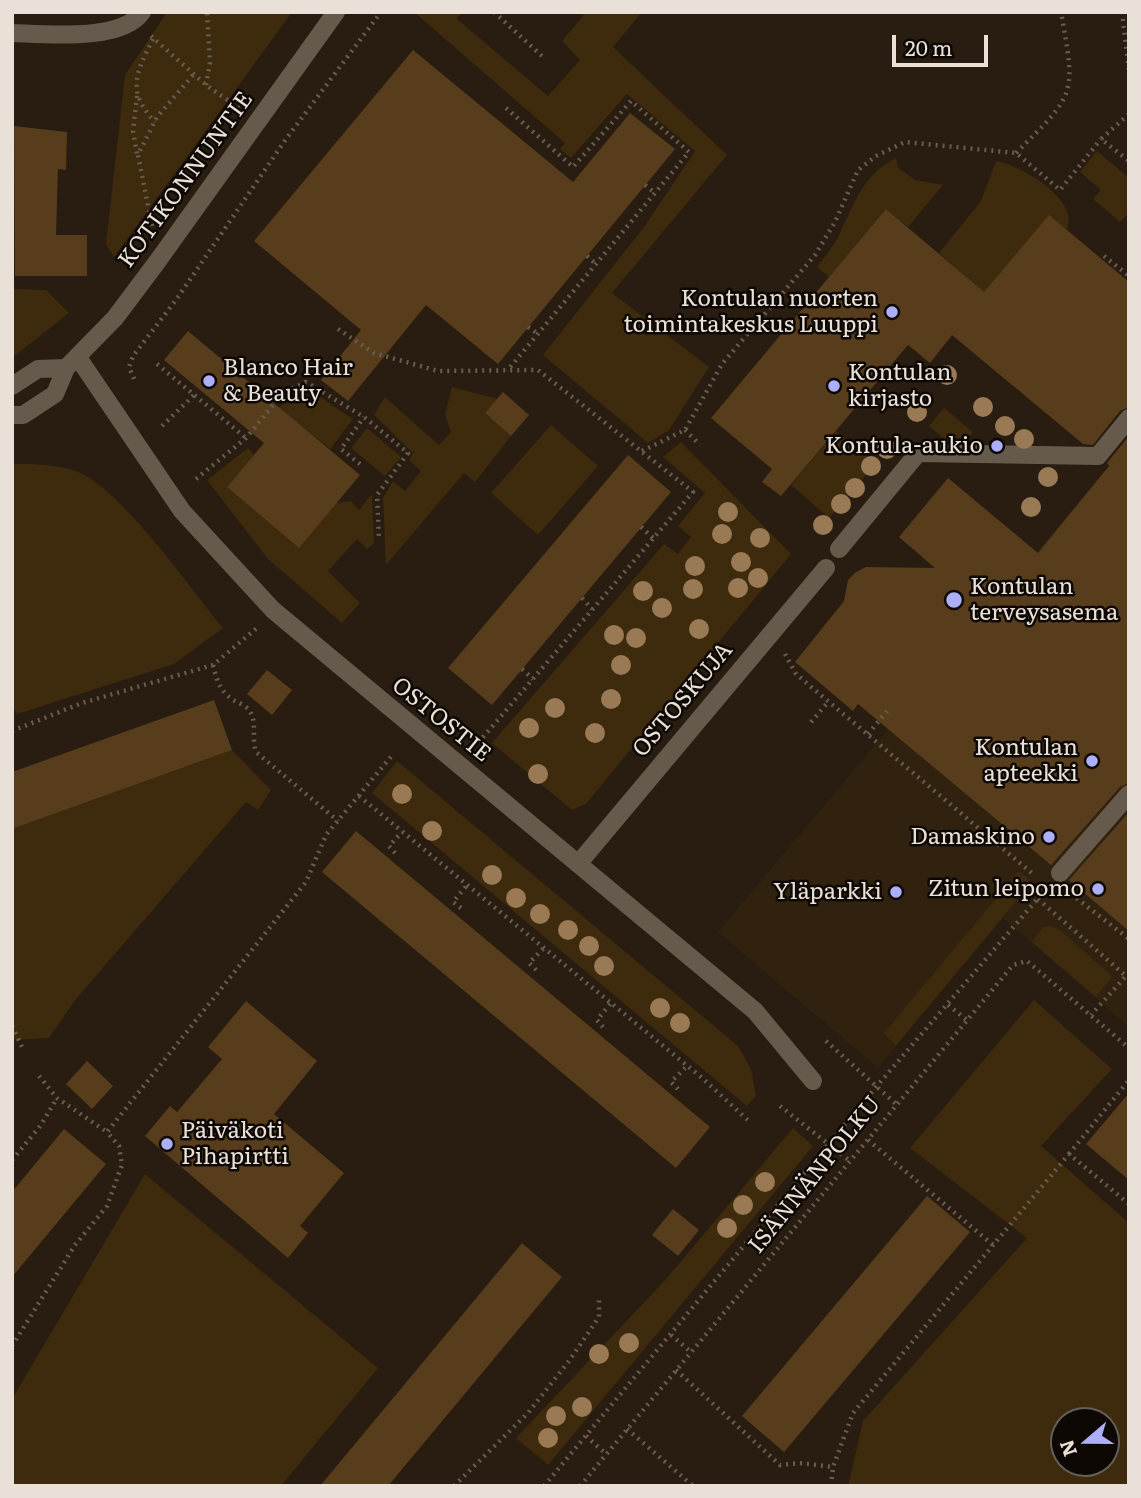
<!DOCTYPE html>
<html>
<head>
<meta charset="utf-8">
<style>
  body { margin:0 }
  #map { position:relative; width:1141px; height:1498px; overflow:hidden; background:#281d10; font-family:Literata,serif }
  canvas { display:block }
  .frame { position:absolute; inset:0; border:14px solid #e9e1d8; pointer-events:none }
  .north { position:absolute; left:1050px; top:1407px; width:70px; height:70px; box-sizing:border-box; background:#0d0804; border:2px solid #655f59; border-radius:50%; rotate:250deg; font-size:19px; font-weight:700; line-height:28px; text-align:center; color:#e9e1d8 }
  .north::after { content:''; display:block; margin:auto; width:24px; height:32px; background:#adaffb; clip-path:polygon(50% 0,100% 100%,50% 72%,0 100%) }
  .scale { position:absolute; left:892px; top:35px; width:96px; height:32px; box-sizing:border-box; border:4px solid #e9e1d8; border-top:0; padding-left:9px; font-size:21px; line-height:24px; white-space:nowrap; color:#e9e1d8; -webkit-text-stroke:5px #0d0804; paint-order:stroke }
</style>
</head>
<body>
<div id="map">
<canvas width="1141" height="1498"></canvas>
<div class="frame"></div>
<div class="north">N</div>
<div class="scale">20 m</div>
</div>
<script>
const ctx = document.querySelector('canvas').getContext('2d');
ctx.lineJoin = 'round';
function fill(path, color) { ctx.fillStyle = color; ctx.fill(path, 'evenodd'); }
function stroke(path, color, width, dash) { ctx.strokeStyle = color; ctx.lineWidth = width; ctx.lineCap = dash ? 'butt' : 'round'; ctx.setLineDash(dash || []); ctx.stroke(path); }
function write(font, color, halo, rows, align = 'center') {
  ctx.font = font + ' Literata,serif'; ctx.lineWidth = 5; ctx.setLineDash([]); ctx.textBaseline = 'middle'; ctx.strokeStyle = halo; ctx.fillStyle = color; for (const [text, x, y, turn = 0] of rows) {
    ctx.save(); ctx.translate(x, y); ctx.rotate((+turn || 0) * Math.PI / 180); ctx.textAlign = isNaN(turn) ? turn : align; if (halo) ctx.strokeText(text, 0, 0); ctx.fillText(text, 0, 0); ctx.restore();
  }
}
fill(new Path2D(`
  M 1129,442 L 1129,1027 L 1003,918 L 878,1068 L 718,932 Z`), '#31220f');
fill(new Path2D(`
  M 167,12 L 292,12 L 114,257 L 106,244 L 125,75 Z
  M 414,12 L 462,12 L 457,19 L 548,96 L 580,60 L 562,41 L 586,12 L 642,12 L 613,47 L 727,155 L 612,293 L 709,367 L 669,430 L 648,443 L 543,355 L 644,227 L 695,151 L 627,94 L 571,158 L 560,149 L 565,143 Z
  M 1097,151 L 1129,178 L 1129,213 L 1120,222 L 1093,199 L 1101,190 L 1080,172 Z
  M 896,158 L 898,168 L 915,180 L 943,185 L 908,227 L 886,209 L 829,277 L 817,267 C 824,257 834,246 839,235 C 854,204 863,174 896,158 Z
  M 996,161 C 1022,165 1080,200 1067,230 L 1049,216 L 950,333 L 952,335 L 948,341 L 932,328 L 922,328 L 965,276 L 939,253 L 981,201 Z
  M 12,289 L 46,290 L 69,313 L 12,358 Z
  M 452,387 L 498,399 L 485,413 L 511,436 L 475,482 L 464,473 L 386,565 L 383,498 L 393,481 L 405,491 L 421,471 L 409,460 L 413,453 L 374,415 L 385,397 L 439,445 L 451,432 L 445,414 Z
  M 317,395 L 353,419 L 330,449 L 279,408 L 286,401 Z
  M 944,408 L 973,432 L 957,450 L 929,426 Z
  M 551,425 L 598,466 L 538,535 L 491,493 Z
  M 367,428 L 401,457 L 385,476 L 351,448 Z
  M 836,431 L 875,464 L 829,518 L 791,485 Z
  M 681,442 L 791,554 L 586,804 L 572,810 L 492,743 L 664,544 L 678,554 L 691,537 L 678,526 L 705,493 L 663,457 Z
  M 248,448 L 254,455 L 227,487 L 298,547 L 336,503 L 351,501 L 359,510 L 372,494 L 374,543 L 367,549 L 357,539 L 328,571 L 360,603 L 342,623 L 268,559 L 207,480 Z
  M 12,464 C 34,464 55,464 76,471 C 120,487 191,589 223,628 L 174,664 L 17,714 L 12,705 Z
  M 232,750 L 271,790 L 258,810 L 246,802 L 76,999 L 49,1038 L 12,1040 L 12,829 Z
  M 397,761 L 738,1046 L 751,1069 L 756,1096 L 747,1106 L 372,793 Z
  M 1019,871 L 1032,882 L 896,1045 L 884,1033 Z
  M 1050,926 L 1060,930 L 1112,976 L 1096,997 L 1032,942 L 1043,927 Z
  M 1034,1000 L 1112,1069 L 1041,1146 L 1129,1223 L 1129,1486 L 848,1486 L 863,1421 L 1027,1238 L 910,1148 ZM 1064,1421 L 1106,1421 L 1106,1463 L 1064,1463 Z
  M 793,1128 L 813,1146 L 548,1465 L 516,1438 L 667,1278 Z
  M 145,1174 L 378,1368 L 281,1486 L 12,1486 L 12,1399 Z`), '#3e2a0d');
fill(new Path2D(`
  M 413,50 L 573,182 L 630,113 L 675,149 L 498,364 L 426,305 L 348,401 L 321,380 L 361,330 L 254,241 Z
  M 14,126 L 67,132 L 66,170 L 58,169 L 56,235 L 87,235 L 87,276 L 15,276 Z
  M 886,209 L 984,292 L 1049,215 L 1129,282 L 1129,407 L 1120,411 L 1093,445 L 1083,444 L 952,335 L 930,363 L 908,345 L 781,496 L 762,482 L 772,469 L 711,418 Z
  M 188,331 L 360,475 L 299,548 L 227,487 L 264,443 L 164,360 Z
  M 503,392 L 529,415 L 511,436 L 485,413 Z
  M 1129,436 L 1129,783 L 1120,787 L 1051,865 L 858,704 L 853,711 L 795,662 L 844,601 L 848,580 L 856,572 L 866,567 L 935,568 L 899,537 L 948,478 L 1038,553 L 1109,466 L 1107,463 Z
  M 628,455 L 671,492 L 492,705 L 448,668 Z
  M 267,670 L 292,690 L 272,715 L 247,694 Z
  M 214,700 L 232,750 L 12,829 L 12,772 Z
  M 1129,812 L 1129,931 L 1069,880 Z
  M 356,831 L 710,1127 L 676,1168 L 322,872 Z
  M 246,1001 L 317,1061 L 274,1114 L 344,1173 L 300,1226 L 308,1233 L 288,1258 L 145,1136 L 170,1106 L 177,1112 L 222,1059 L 208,1047 Z
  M 87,1061 L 113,1086 L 92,1109 L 66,1084 Z
  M 1129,1093 L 1129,1180 L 1086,1144 Z
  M 64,1129 L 106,1164 L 12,1277 L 12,1192 Z
  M 927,1196 L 970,1232 L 784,1452 L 742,1416 Z
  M 673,1209 L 699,1230 L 678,1256 L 652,1235 Z
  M 522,1243 L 562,1277 L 468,1390 L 388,1486 L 320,1486 Z`), '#573d1b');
stroke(new Path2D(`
  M 494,12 L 543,57
  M 1122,12 L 1129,71
  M 151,36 L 206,85 L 239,108
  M 153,39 C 136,73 126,91 155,122
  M 206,85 L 210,63 L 207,12
  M 137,96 L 133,131 L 137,154
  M 506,108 L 573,167 L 631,101 L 689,152 L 507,371
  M 1129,114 L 1101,139 L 1129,161
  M 1016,153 C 1076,93 1076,96 1061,12
  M 645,185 L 655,193
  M 152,226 L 138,155 L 157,117 L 193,75
  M 587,256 L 596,264
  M 1104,256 L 1129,276
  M 528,327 L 538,334
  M 338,329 L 374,353 L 438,371 L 538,370 L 693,492 L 478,743
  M 157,364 L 246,438
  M 134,379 L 129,367 L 133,356 L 176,300 L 286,139 L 381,12
  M 162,426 L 194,395
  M 685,430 L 700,445
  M 642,451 L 685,430 L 722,364 L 815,255 L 835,222 L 858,170 L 876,156 L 905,142 L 1016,153 L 1060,190 L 1101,139
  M 360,464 L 341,449 L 364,417
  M 196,479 L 246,438 L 283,393 L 306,382 L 364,417 L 408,453 L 377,495 L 379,539
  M 641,527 L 653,538
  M 582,598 L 592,609
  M 785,654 L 796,674 L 1034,875
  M 213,665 C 217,681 220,692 235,701 C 239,703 246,706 249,710 C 258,722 251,738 256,752 L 338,821
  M 522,669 L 533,679
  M 811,722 L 829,701
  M 12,731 L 82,703 L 213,665 L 257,628
  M 868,734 L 887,711
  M 359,796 L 701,1077 L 751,1123
  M 395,853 L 389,846 L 402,832
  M 1071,894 L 1129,939
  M 1038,899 L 1126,976 L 1091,1015
  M 461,908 L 453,902 L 467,885
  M 536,970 L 529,963 L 544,948
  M 948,1005 L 967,1020
  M 12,1026 L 23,1049
  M 603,1027 L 597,1020 L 611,1003
  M 826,1041 L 896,1104
  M 39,1076 L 57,1098 L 107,1132
  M 678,1089 L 671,1082 L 687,1066
  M 780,1106 L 850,1161
  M 868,1140 L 993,1245
  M 1069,1154 L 1129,1080
  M 12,1160 L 41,1125 L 57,1098
  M 671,1335 L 691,1352
  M 12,1346 L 75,1245 L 107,1206 L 122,1165 L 119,1146 L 107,1132 L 306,882 L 326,835 L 394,753
  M 676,1370 L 780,1465 L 800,1463 L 833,1467
  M 627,1429 L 693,1486
  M 586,1436 L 606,1454
  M 454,1486 L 528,1413 L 569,1361 L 599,1317 L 599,1297
  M 544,1486 L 876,1087 L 1046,889
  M 580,1486 L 1013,965 L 1027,961 L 1129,1048
  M 831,1486 L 833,1467 L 853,1413 L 1069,1154 L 1129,1204`), '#675d51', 4.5, [2, 5]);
stroke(new Path2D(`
  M 12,33 C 44,34 122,42 142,12
  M 79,359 L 182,511 L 273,610 L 755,1011 L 813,1081
  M 12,386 L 38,369 L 66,368
  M 12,415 L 23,415 L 55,394 L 66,368 L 115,318 L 157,262 L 336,12
  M 839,549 L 918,453 L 1098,456 L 1129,418
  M 578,864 L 826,568
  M 1060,873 L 1129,794`), '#665a4c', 18);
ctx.fillStyle = '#997a55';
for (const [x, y] of [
  [947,375],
  [983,407],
  [917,412],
  [1005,426],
  [1024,439],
  [887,449],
  [871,466],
  [1048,477],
  [855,488],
  [841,504],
  [1031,507],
  [728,512],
  [823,525],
  [722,534],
  [760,538],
  [741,562],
  [695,566],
  [758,578],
  [738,588],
  [693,589],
  [643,591],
  [662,608],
  [699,629],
  [614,635],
  [636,638],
  [621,665],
  [611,699],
  [555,708],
  [529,728],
  [595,733],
  [538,774],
  [402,794],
  [432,831],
  [492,875],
  [516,898],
  [540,914],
  [568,930],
  [589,946],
  [604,966],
  [660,1008],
  [680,1023],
  [765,1182],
  [743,1205],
  [727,1228],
  [629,1343],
  [599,1354],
  [582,1407],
  [556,1416],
  [548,1438]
]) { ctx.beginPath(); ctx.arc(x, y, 10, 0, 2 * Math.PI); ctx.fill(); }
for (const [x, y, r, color] of [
  [892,312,7,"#adaffb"],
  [209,381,7,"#adaffb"],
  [834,386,7,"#adaffb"],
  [997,446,7,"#adaffb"],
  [954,600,9,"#adaffb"],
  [1092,761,7,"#adaffb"],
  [1049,837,7,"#adaffb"],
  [1098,889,7,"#adaffb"],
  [896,892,7,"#adaffb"],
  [167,1144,7,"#adaffb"]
]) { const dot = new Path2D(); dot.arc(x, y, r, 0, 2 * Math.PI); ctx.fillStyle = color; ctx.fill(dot); stroke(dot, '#0d0804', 2.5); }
write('23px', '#e9e1d8', '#0d0804', [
  ["KOTIKONNUNTIE",186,180,-54],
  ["OSTOSKUJA",683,700,-50],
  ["OSTOSTIE",441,720,39],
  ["ISÄNNÄNPOLKU",815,1175,-51]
]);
write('23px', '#e9e1d8', '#0d0804', [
  ["Kontulan nuorten",878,299],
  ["toimintakeskus Luuppi",878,325],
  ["Blanco Hair",223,368,"left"],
  ["& Beauty",223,394,"left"],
  ["Kontulan",848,373,"left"],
  ["kirjasto",848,399,"left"],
  ["Kontula-aukio",983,446],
  ["Kontulan",970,587,"left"],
  ["terveysasema",970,613,"left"],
  ["Kontulan",1078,748],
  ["apteekki",1078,774],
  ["Damaskino",1035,837],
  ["Zitun leipomo",1084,889],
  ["Yläparkki",882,892],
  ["Päiväkoti",181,1131,"left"],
  ["Pihapirtti",181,1157,"left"]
], 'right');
</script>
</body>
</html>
